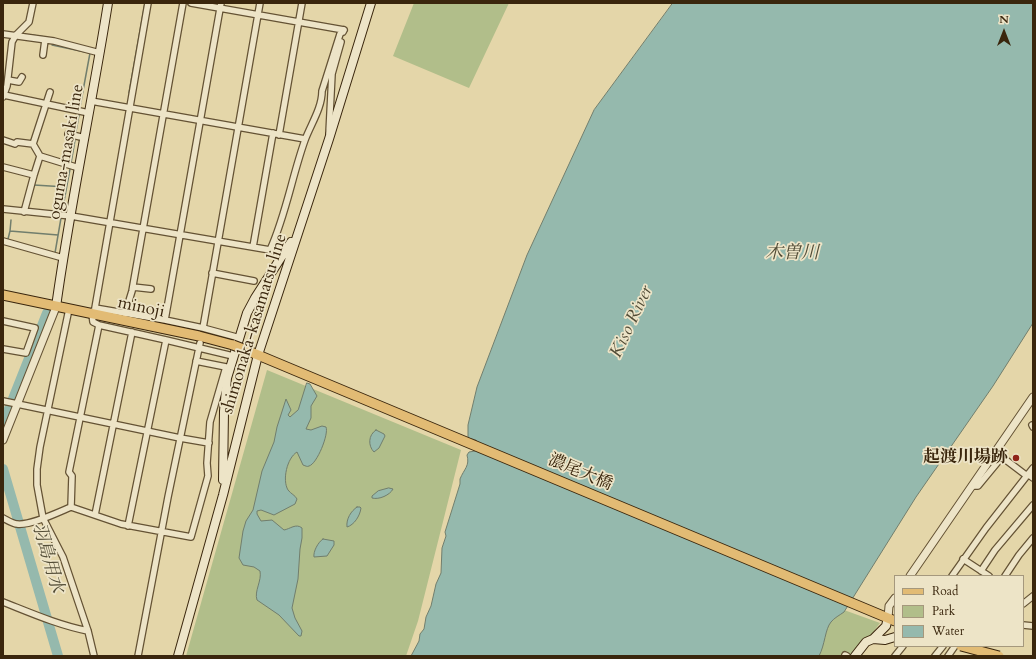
<!DOCTYPE html>
<html>
<head>
<meta charset="utf-8">
<style>
  body { margin:0 }
  #map { position:relative; width:1036px; height:659px; overflow:hidden; background:#e4d6a9; font-family:Cardo,serif }
  canvas { display:block }
  .frame { position:absolute; inset:0; border:4px solid #3a260d; pointer-events:none }
  .legend { position:absolute; left:894px; top:575px; width:130px; height:72px; box-sizing:border-box; background:#ede4c7; border:1px solid #a5987d; margin:0; padding:5px 7px; list-style:none; font-size:12px; color:#3a260d }
  .legend li { display:flex; align-items:center; gap:8px; height:20px }
  .legend b { width:20px; border:1px solid #a5987d }
  .north { position:absolute; left:984px; top:12px; width:40px; height:40px; -webkit-text-stroke:3px #ede4c7; paint-order:stroke; rotate:0deg; font-size:11px; font-weight:700; line-height:16px; text-align:center; color:#3a260d }
  .north::after { content:''; display:block; margin:auto; width:14px; height:18px; background:#3a260d; clip-path:polygon(50% 0,100% 100%,50% 72%,0 100%) }
</style>
</head>
<body>
<div id="map">
<canvas width="1036" height="659"></canvas>
<div class="frame"></div>
<ul class="legend">
<li><b style="height:5px;background:#e2bb74"></b>Road</li>
<li><b style="height:11px;background:#b1be8a"></b>Park</li>
<li><b style="height:11px;background:#95b9ad"></b>Water</li>
</ul>
<div class="north">N</div>
</div>
<script>
const ctx = document.querySelector('canvas').getContext('2d');
ctx.lineJoin = 'round';
function fill(path, color) { ctx.fillStyle = color; ctx.fill(path, 'evenodd'); }
function stroke(path, color, width, dash) { ctx.strokeStyle = color; ctx.lineWidth = width; ctx.lineCap = dash ? 'butt' : 'round'; ctx.setLineDash(dash || []); ctx.stroke(path); }
function write(font, color, halo, rows, align = 'center') {
  ctx.font = font + ' Cardo,"Noto Serif JP",serif'; ctx.lineWidth = 3.5; ctx.setLineDash([]); ctx.textBaseline = 'middle'; ctx.strokeStyle = halo; ctx.fillStyle = color; for (const [text, x, y, turn = 0] of rows) {
    ctx.save(); ctx.translate(x, y); ctx.rotate((+turn || 0) * Math.PI / 180); ctx.textAlign = isNaN(turn) ? turn : align; if (halo) ctx.strokeText(text, 0, 0); ctx.fillText(text, 0, 0); ctx.restore();
  }
}
fill(new Path2D(`
  M 414,3 L 509,3 L 469,88 L 393,56 Z
  M 267,370 L 461,450 L 418,621 L 406,656 L 186,656 Z
  M 844,610 L 880,623 L 872,634 L 862,642 L 851,656 L 818,656 L 827,627 L 830,622 Z`), '#b1be8a');
const water = new Path2D(`
  M 673,3 L 1033,3 L 1033,323 L 993,386 L 916,497 L 844,612 C 840,615 834,618 831,622 C 825,629 825,645 819,656 L 411,656 L 419,641 L 420,634 L 424,629 L 426,617 L 431,606 L 436,584 L 441,573 L 442,548 L 446,536 L 445,532 L 460,484 L 460,479 C 464,469 470,466 467,455 L 469,452 L 475,451 L 478,442 L 476,440 L 468,438 L 468,425 L 477,387 L 527,255 L 594,110 Z
  M 307,383 L 310,384 L 317,396 L 311,406 L 311,418 L 306,429 L 311,430 L 322,426 L 326,427 C 329,434 317,464 309,466 C 307,467 306,466 303,465 L 297,452 C 287,458 282,480 288,490 C 291,494 295,495 297,499 L 295,504 L 274,515 L 261,510 L 257,511 L 257,514 L 261,521 L 272,520 L 284,530 C 290,529 296,523 302,528 L 302,538 L 300,549 L 298,579 L 292,608 L 295,618 L 302,631 L 301,636 L 299,636 L 279,615 L 257,600 C 254,591 262,581 260,571 L 254,567 L 243,565 L 239,558 L 243,531 L 246,521 L 253,510 L 262,471 L 274,442 L 277,427 L 286,399 L 291,410 L 288,415 L 290,417 L 298,410 Z
  M 376,430 L 384,434 L 385,436 L 379,448 L 374,452 C 368,446 368,435 376,430 Z
  M 389,488 L 393,489 C 390,495 379,500 372,498 L 372,496 L 378,491 Z
  M 357,507 L 360,507 L 361,508 C 360,516 354,525 347,527 C 346,519 351,511 357,507 Z
  M 323,539 L 334,541 L 334,545 L 327,556 L 314,557 C 313,552 318,542 323,539 Z`);
fill(water, '#95b9ad');
stroke(water, '#717e6d', 1);
stroke(new Path2D(`
  M 31,35 L 45,37
  M 52,45 L 90,53
  M 129,93 L 145,3
  M 80,107 L 90,53
  M 76,131 L 79,115
  M 71,163 L 75,140
  M 34,185 L 66,187
  M 62,212 L 70,169
  M 11,220 L 10,231 L 58,235
  M 8,239 L 10,231
  M 55,253 L 61,218
  M 10,400 L 27,355
  M 3,417 L 9,404`), '#717e6d', 1.5);
stroke(new Path2D(`
  M 3,424 L 47,313
  M 3,469 L 58,656`), '#95b9ad', 10);
const minor = new Path2D(`
  M 148,3 L 95,308 L 165,320 L 203,328 L 240,338
  M 191,3 L 344,30 L 343,32
  M 3,34 L 54,41 L 100,53
  M 43,55 L 45,40
  M 8,80 L 19,82 L 22,77
  M 4,95 L 89,113
  M 3,97 L 7,86 L 12,42 L 16,35 L 29,22 L 33,3
  M 91,101 L 305,139
  M 329,133 L 332,74 L 341,42
  M 68,134 L 85,138
  M 279,135 L 302,3
  M 3,140 L 15,144 L 17,142 L 33,144
  M 40,156 L 79,168
  M 3,167 L 34,175
  M 3,209 L 71,216 L 270,250 C 286,215 292,176 305,140 C 311,124 322,108 322,91 L 340,34 L 344,30
  M 24,212 L 34,175 L 40,156 L 33,144 L 50,92
  M 3,241 L 63,258
  M 253,247 L 273,133
  M 212,273 L 254,281
  M 133,287 L 151,289
  M 69,309 L 40,447 L 37,469 L 37,485 L 43,518 L 63,557 L 88,631 L 94,656
  M 93,311 L 92,314 L 93,322 L 99,325
  M 125,314 L 132,291 L 183,3
  M 165,320 L 221,3
  M 3,321 L 35,328 L 26,353 L 3,349
  M 203,328 L 260,3
  M 166,340 L 233,356
  M 3,401 L 180,438 L 209,443
  M 1032,425 L 1033,427
  M 1028,474 L 1033,478
  M 972,486 L 978,486 L 1002,457 L 1027,476
  M 95,515 L 132,332
  M 3,518 C 7,520 13,524 17,524 C 30,526 59,512 71,507
  M 128,526 L 166,340 L 99,325 L 69,472 L 72,476 L 71,507 L 121,524 L 191,537 L 208,476 L 207,463 L 210,422 L 226,367 L 196,361
  M 963,559 L 989,576
  M 981,571 L 995,550 L 1033,505
  M 952,576 L 986,528 L 1033,468
  M 1005,576 L 1019,555 L 1033,538
  M 3,602 C 31,613 58,625 88,631
  M 1023,604 L 1033,596
  M 1023,625 L 1033,626
  M 845,655 L 847,656
  M 138,656 L 168,497 L 200,343
  M 895,656 L 903,646
  M 935,656 L 943,646
  M 948,656 L 955,646`);
const tertiary = new Path2D(`
  M 3,440 L 56,307
  M 910,576 L 1033,397
  M 888,618 L 889,606 L 895,598`);
const secondary = new Path2D(`
  M 56,307 C 70,205 92,104 108,3
  M 223,480 L 224,411 L 227,378 L 247,313 L 255,298 L 291,242
  M 873,639 L 885,640 L 895,637
  M 178,656 L 223,495 L 258,355 L 329,139 L 371,3
  M 855,656 L 866,642 L 873,639 L 886,626 L 888,618`);
const primary = new Path2D(`
  M 3,295 L 199,336 L 233,345
  M 246,350 L 895,621`);
stroke(minor, '#645234', 8);
stroke(tertiary, '#645234', 9);
stroke(secondary, '#3a260d', 10);
stroke(primary, '#3a260d', 11);
stroke(minor, '#ede4c7', 5.5);
stroke(tertiary, '#ede4c7', 7);
stroke(secondary, '#ede4c7', 8);
stroke(primary, '#e2bb74', 9);
const primaryBridge = new Path2D(`
  M 233,345 L 246,350
  M 961,646 L 999,656`);
stroke(primaryBridge, '#3a260d', 11, []);
stroke(primaryBridge, '#e2bb74', 9);
for (const [x, y, r, color] of [
  [1016,458,4,"#8f2418"]
]) { const dot = new Path2D(); dot.arc(x, y, r, 0, 2 * Math.PI); ctx.fillStyle = color; ctx.fill(dot); stroke(dot, '#ede4c7', 1.5); }
write('17px', '#3a260d', '#ede4c7', [
  ["oguma-masaki line",67,152,-80],
  ["minoji",141,308,12],
  ["shimonaka-kasamatsu line",255,324,-73],
  ["濃尾大橋",580,473,23]
]);
write('bold 17px', '#3a260d', '#ede4c7', [
  ["起渡川場跡",1008,458]
], 'right');
write('italic 18px', '#514b35', '#ede4c7', [
  ["木曽川",792,254],
  ["Kiso River",632,322,-65],
  ["羽島用水",47,558,74]
]);
</script>
</body>
</html>
